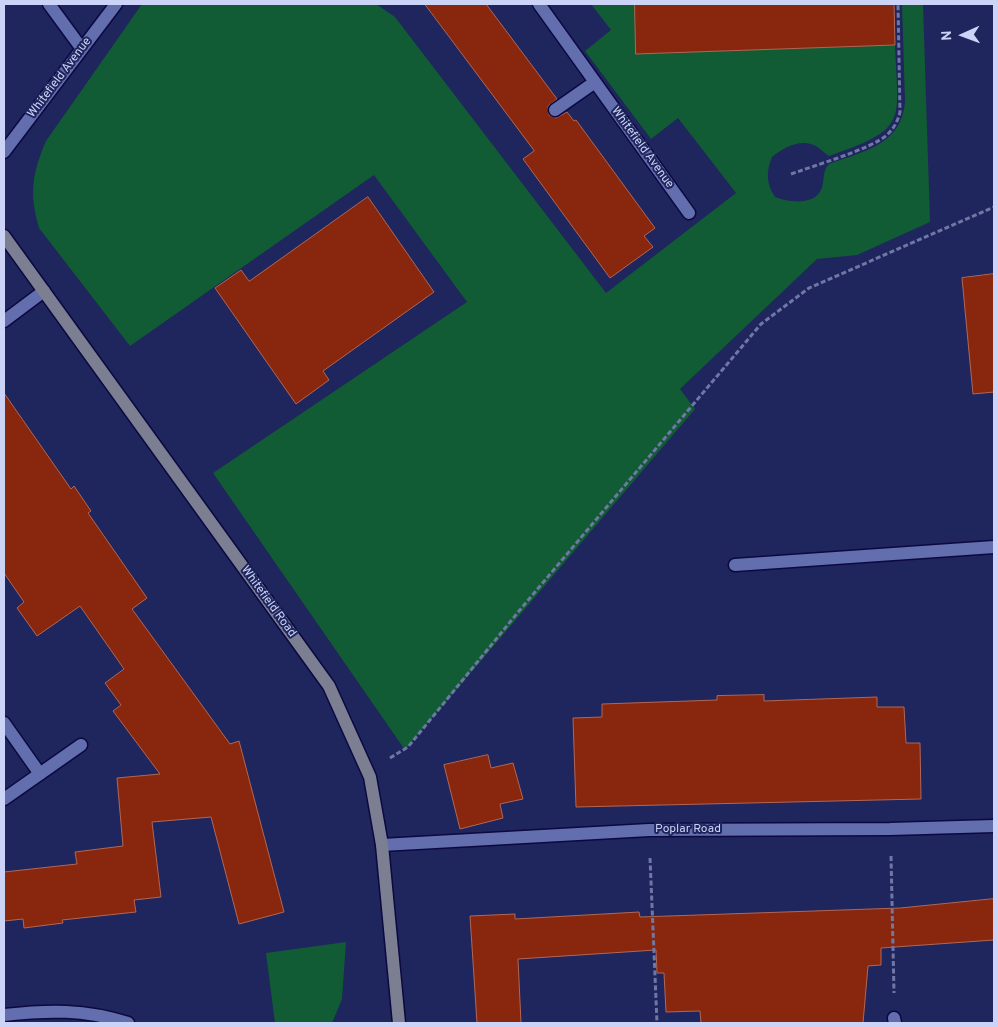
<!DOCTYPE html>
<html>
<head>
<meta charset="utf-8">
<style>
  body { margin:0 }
  #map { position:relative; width:998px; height:1027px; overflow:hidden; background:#1f255d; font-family:Overpass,sans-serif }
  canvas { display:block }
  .frame { position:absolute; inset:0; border:5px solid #cbd4f7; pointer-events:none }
  .north { position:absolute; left:938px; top:10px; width:50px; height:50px; -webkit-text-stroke:4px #1f255d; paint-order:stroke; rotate:268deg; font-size:14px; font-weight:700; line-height:20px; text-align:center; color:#cbd4f7 }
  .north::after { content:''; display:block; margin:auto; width:18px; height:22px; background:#cbd4f7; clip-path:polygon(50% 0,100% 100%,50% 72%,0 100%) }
</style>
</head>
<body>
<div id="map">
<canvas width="998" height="1027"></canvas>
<div class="frame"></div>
<div class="north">N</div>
</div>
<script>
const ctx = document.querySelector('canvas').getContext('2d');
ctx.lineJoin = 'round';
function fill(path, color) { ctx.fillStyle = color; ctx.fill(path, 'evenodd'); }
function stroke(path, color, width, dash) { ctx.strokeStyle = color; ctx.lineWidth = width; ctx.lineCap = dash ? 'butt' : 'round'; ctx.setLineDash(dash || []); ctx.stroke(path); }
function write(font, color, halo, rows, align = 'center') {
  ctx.font = font + ' Overpass,sans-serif'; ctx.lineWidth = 4; ctx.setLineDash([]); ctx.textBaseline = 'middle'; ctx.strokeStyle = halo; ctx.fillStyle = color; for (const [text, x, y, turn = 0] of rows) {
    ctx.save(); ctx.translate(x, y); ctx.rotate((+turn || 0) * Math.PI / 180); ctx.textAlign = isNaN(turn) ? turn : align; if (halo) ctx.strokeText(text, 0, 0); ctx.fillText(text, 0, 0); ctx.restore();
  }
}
fill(new Path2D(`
  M 142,4 L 376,4 L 395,17 L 606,293 L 736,193 L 678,118 L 651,139 L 585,51 L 611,30 L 591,4 L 635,4 L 636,54 L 895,45 C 898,124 909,128 829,156 C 824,153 821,149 816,146 C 801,138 784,147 772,157 C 766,172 766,183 775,197 C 788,202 813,206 821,190 C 825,182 822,170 829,164 C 864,151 902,145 905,101 L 902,4 L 923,4 L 930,222 L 857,255 L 817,259 L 680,389 L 695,409 L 405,750 L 213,473 L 467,302 L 374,175 L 130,346 L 39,228 C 29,193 32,174 46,141 Z
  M 346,942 L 342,999 L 332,1023 L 275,1023 L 266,953 Z`), '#115c34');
const building = new Path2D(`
  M 425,4 L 486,4 L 557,99 L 548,106 L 549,115 L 556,118 L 567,112 L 574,121 L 576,120 L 655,228 L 644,236 L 653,247 L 610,278 L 523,159 L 534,151 Z
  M 635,4 L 894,4 L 895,45 L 636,54 Z
  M 368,197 L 434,292 L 323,371 L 329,380 L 296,404 L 215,288 L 241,270 L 249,281 Z
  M 994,274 L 994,392 L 973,394 L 962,278 Z
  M 4,393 L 71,489 L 74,486 L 91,511 L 88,513 L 147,598 L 132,609 L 230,744 L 239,741 L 284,912 L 239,924 L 211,817 L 152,822 L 161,897 L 134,900 L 136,912 L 62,920 L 63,923 L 24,928 L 23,919 L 4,921 L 4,872 L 77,864 L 75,852 L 123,846 L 117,778 L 160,774 L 113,711 L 121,705 L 105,683 L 124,669 L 80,606 L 37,636 L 17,608 L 24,602 L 4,573 Z
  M 764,695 L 764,701 L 877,697 L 877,707 L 904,707 L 906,743 L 920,743 L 921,799 L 576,807 L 573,718 L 602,717 L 602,704 L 717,700 L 717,696 Z
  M 488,755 L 491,768 L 513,763 L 523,799 L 500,804 L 503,818 L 460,829 L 444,765 Z
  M 994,899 L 994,940 L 881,948 L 881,965 L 868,966 L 863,1023 L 701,1023 L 700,1011 L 666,1012 L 664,973 L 657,973 L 656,950 L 518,959 L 521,1023 L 477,1023 L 470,916 L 515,914 L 515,919 L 639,912 L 640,917 L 900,908 Z`);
fill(building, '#89270e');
stroke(building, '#b16755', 1);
const service = new Path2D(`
  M 735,565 L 994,547
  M 4,1015 C 48,1010 85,1009 128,1023`);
const minor = new Path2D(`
  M 49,4 L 82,49
  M 539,4 L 689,213
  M 555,110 L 595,82
  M 4,152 L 116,4
  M 4,321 L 44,291
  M 4,723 L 40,774
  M 4,799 L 81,745
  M 382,845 L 649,830 L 890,829 L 994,826
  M 894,1018 L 895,1023`);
const secondary = new Path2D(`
  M 4,236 L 329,686 L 370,777 L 382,845 L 399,1023`);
stroke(service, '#0c0940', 15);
stroke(minor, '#0c0940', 15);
stroke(secondary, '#0c0940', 15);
stroke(new Path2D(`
  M 791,174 C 813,166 871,149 887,135 C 894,128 898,121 900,112 L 898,4
  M 390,758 L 408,747 L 519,611 L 761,324 L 809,288 L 994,207
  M 891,856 L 894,993
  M 650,858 L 657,1023`), '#7077a5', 3, [5, 2.5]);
stroke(service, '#626ead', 12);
stroke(minor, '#626ead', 12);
stroke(secondary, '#7c7e92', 12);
write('12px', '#cbd4f7', '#1f255d', [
  ["Whitefield Avenue",60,78,-53],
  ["Whitefield Avenue",642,148,54],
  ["Whitefield Road",268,602,54],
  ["Poplar Road",688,830]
]);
</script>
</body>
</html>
